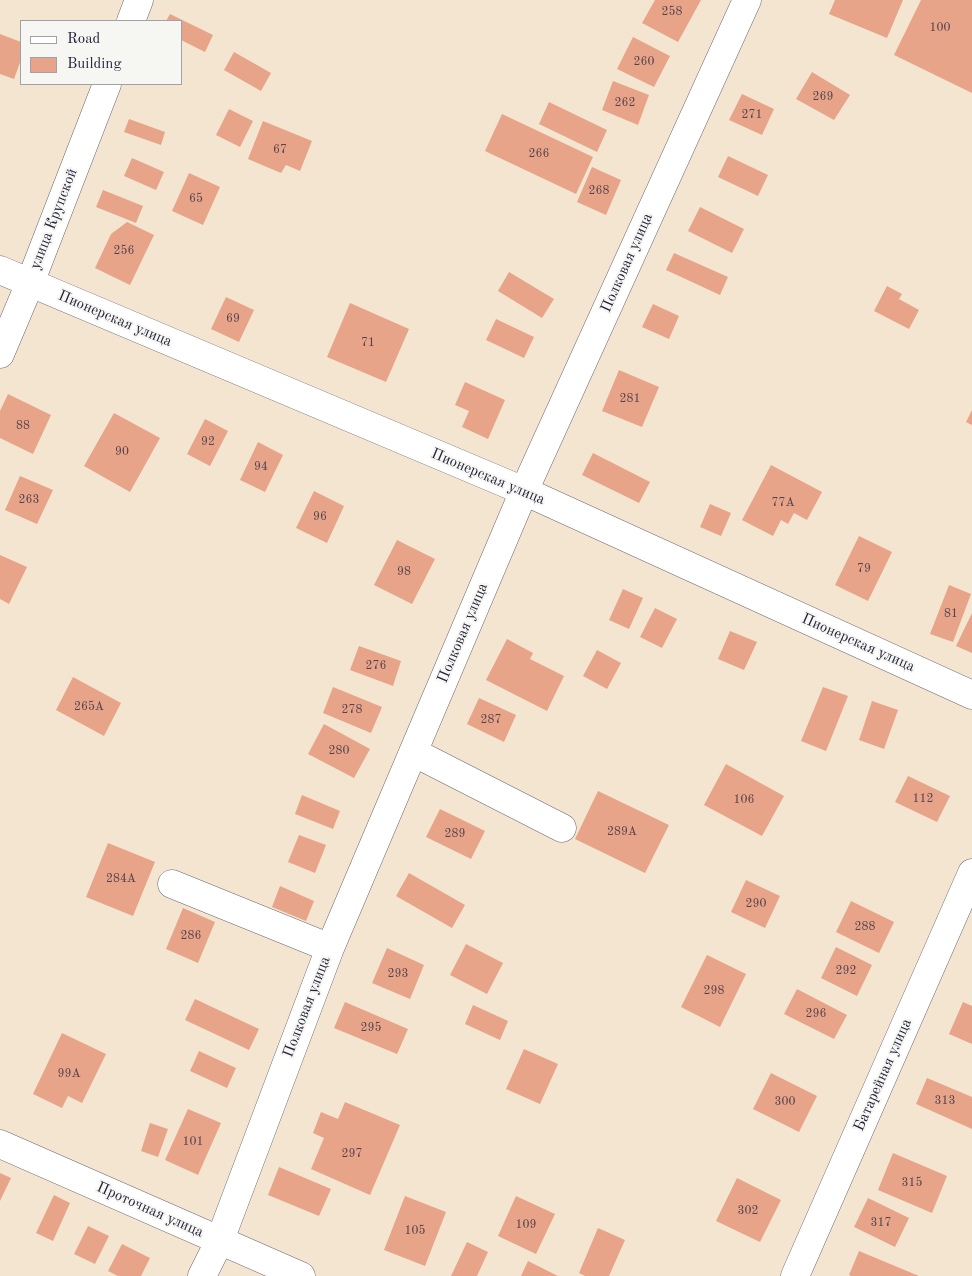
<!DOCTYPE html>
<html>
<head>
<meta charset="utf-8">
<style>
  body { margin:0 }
  #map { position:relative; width:972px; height:1276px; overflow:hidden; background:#f4e5d1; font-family:"Old Standard TT",serif }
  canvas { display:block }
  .legend { position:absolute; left:20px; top:20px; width:162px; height:65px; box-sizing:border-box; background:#f6f6f2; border:1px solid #a1a1a9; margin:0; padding:6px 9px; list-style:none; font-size:15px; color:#22223b }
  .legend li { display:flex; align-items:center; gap:10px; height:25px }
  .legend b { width:25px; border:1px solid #a1a1a9 }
</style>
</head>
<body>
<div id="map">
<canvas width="972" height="1276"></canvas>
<ul class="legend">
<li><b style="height:6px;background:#fff"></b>Road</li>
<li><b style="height:14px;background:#e7a488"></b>Building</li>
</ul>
</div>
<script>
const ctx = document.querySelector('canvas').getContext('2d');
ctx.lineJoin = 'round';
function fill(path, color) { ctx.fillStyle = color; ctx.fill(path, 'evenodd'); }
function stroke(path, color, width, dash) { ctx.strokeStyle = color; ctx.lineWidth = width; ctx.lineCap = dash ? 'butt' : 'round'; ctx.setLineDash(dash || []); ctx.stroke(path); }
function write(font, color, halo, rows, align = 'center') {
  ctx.font = font + ' "Old Standard TT",serif'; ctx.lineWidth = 4; ctx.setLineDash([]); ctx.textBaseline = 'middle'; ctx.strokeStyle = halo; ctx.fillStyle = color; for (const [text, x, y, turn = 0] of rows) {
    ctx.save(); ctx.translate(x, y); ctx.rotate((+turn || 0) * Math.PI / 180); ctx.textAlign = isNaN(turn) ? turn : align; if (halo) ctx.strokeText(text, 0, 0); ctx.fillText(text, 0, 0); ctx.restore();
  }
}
fill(new Path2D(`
  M 655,0 L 701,0 L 678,42 L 642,23 Z
  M 835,0 L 903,0 L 887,38 L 829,14 Z
  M 921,0 L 972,0 L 972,93 L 894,55 Z
  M 170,14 L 213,35 L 205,52 L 181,40 L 181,21 L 166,21 Z
  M 0,34 L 21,42 L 21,60 L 14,79 L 0,74 Z
  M 633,37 L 670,56 L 654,87 L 617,69 Z
  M 234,52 L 271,73 L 261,91 L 224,70 Z
  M 812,72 L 850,95 L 834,120 L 796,99 Z
  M 613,81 L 649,95 L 638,125 L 602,110 Z
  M 742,94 L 774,109 L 762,135 L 729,120 Z
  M 549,102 L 607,130 L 597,152 L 539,124 Z
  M 229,109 L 253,121 L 240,147 L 216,135 Z
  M 502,114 L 593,157 L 576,194 L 485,151 Z
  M 129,119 L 165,132 L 161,145 L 124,132 Z
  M 263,121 L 312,141 L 300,171 L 286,165 L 281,173 L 248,159 Z
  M 728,156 L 768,175 L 758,196 L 718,177 Z
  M 132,158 L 164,172 L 156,190 L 124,176 Z
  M 592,167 L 621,180 L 606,215 L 577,202 Z
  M 189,173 L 220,187 L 203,225 L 172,211 Z
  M 103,190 L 143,206 L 136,223 L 96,207 Z
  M 700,207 L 744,229 L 732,253 L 688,231 Z
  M 127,222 L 154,235 L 130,285 L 95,268 L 111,234 Z
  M 674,253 L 728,277 L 720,295 L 666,270 Z
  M 509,272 L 554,299 L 542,318 L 498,291 Z
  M 887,286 L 902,294 L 899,299 L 919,310 L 909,329 L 874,311 Z
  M 226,297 L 254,310 L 239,342 L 211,329 Z
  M 350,303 L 409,329 L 386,382 L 327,357 Z
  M 653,304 L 679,316 L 669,339 L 642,327 Z
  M 496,319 L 534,337 L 524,358 L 486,340 Z
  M 619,370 L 659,387 L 642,427 L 602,411 Z
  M 465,382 L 505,400 L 488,439 L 462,427 L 469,411 L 455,405 Z
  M 8,394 L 51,415 L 33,454 L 0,438 L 0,411 Z
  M 972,410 L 972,425 L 966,422 Z
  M 114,413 L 160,438 L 130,492 L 84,466 Z
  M 205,419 L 228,431 L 210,466 L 187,454 Z
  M 258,442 L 283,455 L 265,492 L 240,480 Z
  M 593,453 L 650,482 L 639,503 L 582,475 Z
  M 771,465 L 822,492 L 807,520 L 794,513 L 788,524 L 781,520 L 773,536 L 742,520 Z
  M 20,476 L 53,490 L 37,524 L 5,510 Z
  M 314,491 L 344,506 L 327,543 L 296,528 Z
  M 710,504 L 731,513 L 721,536 L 700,527 Z
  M 859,536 L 892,552 L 868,601 L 835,585 Z
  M 397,540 L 435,559 L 412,604 L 374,585 Z
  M 0,555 L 27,567 L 9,604 L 0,599 Z
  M 949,585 L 971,594 L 953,642 L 930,634 Z
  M 623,589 L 643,598 L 629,629 L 609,620 Z
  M 655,608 L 677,619 L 662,648 L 640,637 Z
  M 972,613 L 972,653 L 956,646 Z
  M 730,631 L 757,642 L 744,670 L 718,659 Z
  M 507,639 L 533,653 L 530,659 L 564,676 L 547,711 L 486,680 Z
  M 359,646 L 401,661 L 393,686 L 350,670 Z
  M 597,650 L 621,663 L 607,689 L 583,676 Z
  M 73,677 L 121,703 L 104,736 L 56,710 Z
  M 333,687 L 382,707 L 371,733 L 323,713 Z
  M 823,687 L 848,696 L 826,751 L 801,741 Z
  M 479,698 L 516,715 L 504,742 L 467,724 Z
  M 872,701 L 898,710 L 884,749 L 859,740 Z
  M 324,724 L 370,749 L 354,778 L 308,754 Z
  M 726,764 L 784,796 L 762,836 L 704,805 Z
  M 908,776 L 950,796 L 937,822 L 895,802 Z
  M 598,791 L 669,825 L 645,873 L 575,839 Z
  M 302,795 L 340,811 L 333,829 L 295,814 Z
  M 440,809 L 485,831 L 471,859 L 426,837 Z
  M 299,835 L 326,845 L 315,873 L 288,862 Z
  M 108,843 L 155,862 L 133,916 L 86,897 Z
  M 409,873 L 465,905 L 452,928 L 396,896 Z
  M 746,880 L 780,896 L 765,928 L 731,912 Z
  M 280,886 L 314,901 L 306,921 L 272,907 Z
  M 851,901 L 894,922 L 879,953 L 836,932 Z
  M 183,908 L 215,922 L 198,963 L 166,949 Z
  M 466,944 L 503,963 L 487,994 L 450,975 Z
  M 836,947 L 872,965 L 857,996 L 821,978 Z
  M 387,948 L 424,965 L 410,999 L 372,983 Z
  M 707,955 L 746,974 L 720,1027 L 681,1007 Z
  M 797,989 L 847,1015 L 834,1039 L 784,1014 Z
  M 195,999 L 259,1029 L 249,1050 L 185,1020 Z
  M 345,1002 L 408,1029 L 397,1054 L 334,1028 Z
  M 963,1002 L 972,1006 L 972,1044 L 949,1034 Z
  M 473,1005 L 508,1021 L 500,1040 L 465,1024 Z
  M 62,1033 L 106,1054 L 82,1103 L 68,1096 L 62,1108 L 33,1094 Z
  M 524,1049 L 558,1064 L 540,1104 L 506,1089 Z
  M 199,1051 L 236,1068 L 227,1088 L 190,1071 Z
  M 771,1073 L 817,1096 L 799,1132 L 753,1109 Z
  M 927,1078 L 972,1097 L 972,1129 L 916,1104 Z
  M 345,1102 L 400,1125 L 370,1195 L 311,1169 L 324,1138 L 313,1133 L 321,1112 L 338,1119 Z
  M 188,1109 L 221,1123 L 198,1175 L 165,1160 Z
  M 150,1123 L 168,1129 L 158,1157 L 141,1151 Z
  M 893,1153 L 947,1176 L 932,1213 L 878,1190 Z
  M 279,1167 L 331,1189 L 319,1216 L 268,1195 Z
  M 0,1173 L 11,1178 L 0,1201 Z
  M 737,1178 L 781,1200 L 760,1242 L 716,1221 Z
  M 54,1195 L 70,1203 L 53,1241 L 36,1233 Z
  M 405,1196 L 446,1212 L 425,1266 L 384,1250 Z
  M 516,1196 L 555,1214 L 536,1254 L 498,1236 Z
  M 868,1198 L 909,1218 L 895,1247 L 854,1227 Z
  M 88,1226 L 109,1236 L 95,1264 L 74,1254 Z
  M 598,1228 L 625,1240 L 609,1276 L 585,1276 L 579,1273 Z
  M 467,1242 L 488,1252 L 477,1276 L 451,1276 Z
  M 122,1244 L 150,1258 L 141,1276 L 118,1276 L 108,1271 Z
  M 859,1251 L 919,1276 L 851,1276 L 849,1275 Z
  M 528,1261 L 558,1276 L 521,1276 Z`), '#e7a488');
const minor = new Path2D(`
  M 131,21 L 139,0
  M 0,270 L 524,491 L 972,695
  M 0,354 L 30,283 L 107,84
  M 413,752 L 562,828
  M 172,884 L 330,948
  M 0,1144 L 301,1276
  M 202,1276 L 220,1240 L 330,948 L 524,491 L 747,0
  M 795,1276 L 972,873`);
stroke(minor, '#6c6670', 29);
stroke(minor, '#fff', 28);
write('12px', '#53424e', null, [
  ["258",672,12],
  ["100",940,28],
  ["260",644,62],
  ["269",823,97],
  ["262",625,103],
  ["271",752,115],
  ["67",280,150],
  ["266",539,154],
  ["268",599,191],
  ["65",196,199],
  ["256",124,251],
  ["69",233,319],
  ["71",368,343],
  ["281",630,399],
  ["88",23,426],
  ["92",208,442],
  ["90",122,452],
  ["94",261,467],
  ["263",29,500],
  ["77А",783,503],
  ["96",320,517],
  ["79",864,569],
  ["98",404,572],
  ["81",951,614],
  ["276",376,666],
  ["265А",89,707],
  ["278",352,710],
  ["287",491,720],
  ["280",339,751],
  ["112",923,799],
  ["106",744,800],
  ["289А",622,832],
  ["289",455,834],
  ["284А",121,879],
  ["290",756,904],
  ["288",865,927],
  ["286",191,936],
  ["292",846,971],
  ["293",398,974],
  ["298",714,991],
  ["296",816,1014],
  ["295",371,1028],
  ["99А",69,1074],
  ["313",945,1101],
  ["300",785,1102],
  ["101",193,1142],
  ["297",352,1154],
  ["315",912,1183],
  ["302",748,1211],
  ["317",881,1223],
  ["109",526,1225],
  ["105",415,1231]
]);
write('15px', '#22223b', '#f6f6f2', [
  ["улица Крупской",54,219,-69],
  ["Полковая улица",627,263,-66],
  ["Пионерская улица",115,319,23],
  ["Пионерская улица",488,477,23],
  ["Полковая улица",463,633,-67],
  ["Пионерская улица",858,643,24],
  ["Полковая улица",307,1007,-69],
  ["Батарейная улица",883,1075,-66],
  ["Проточная улица",150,1210,24]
]);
</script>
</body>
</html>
